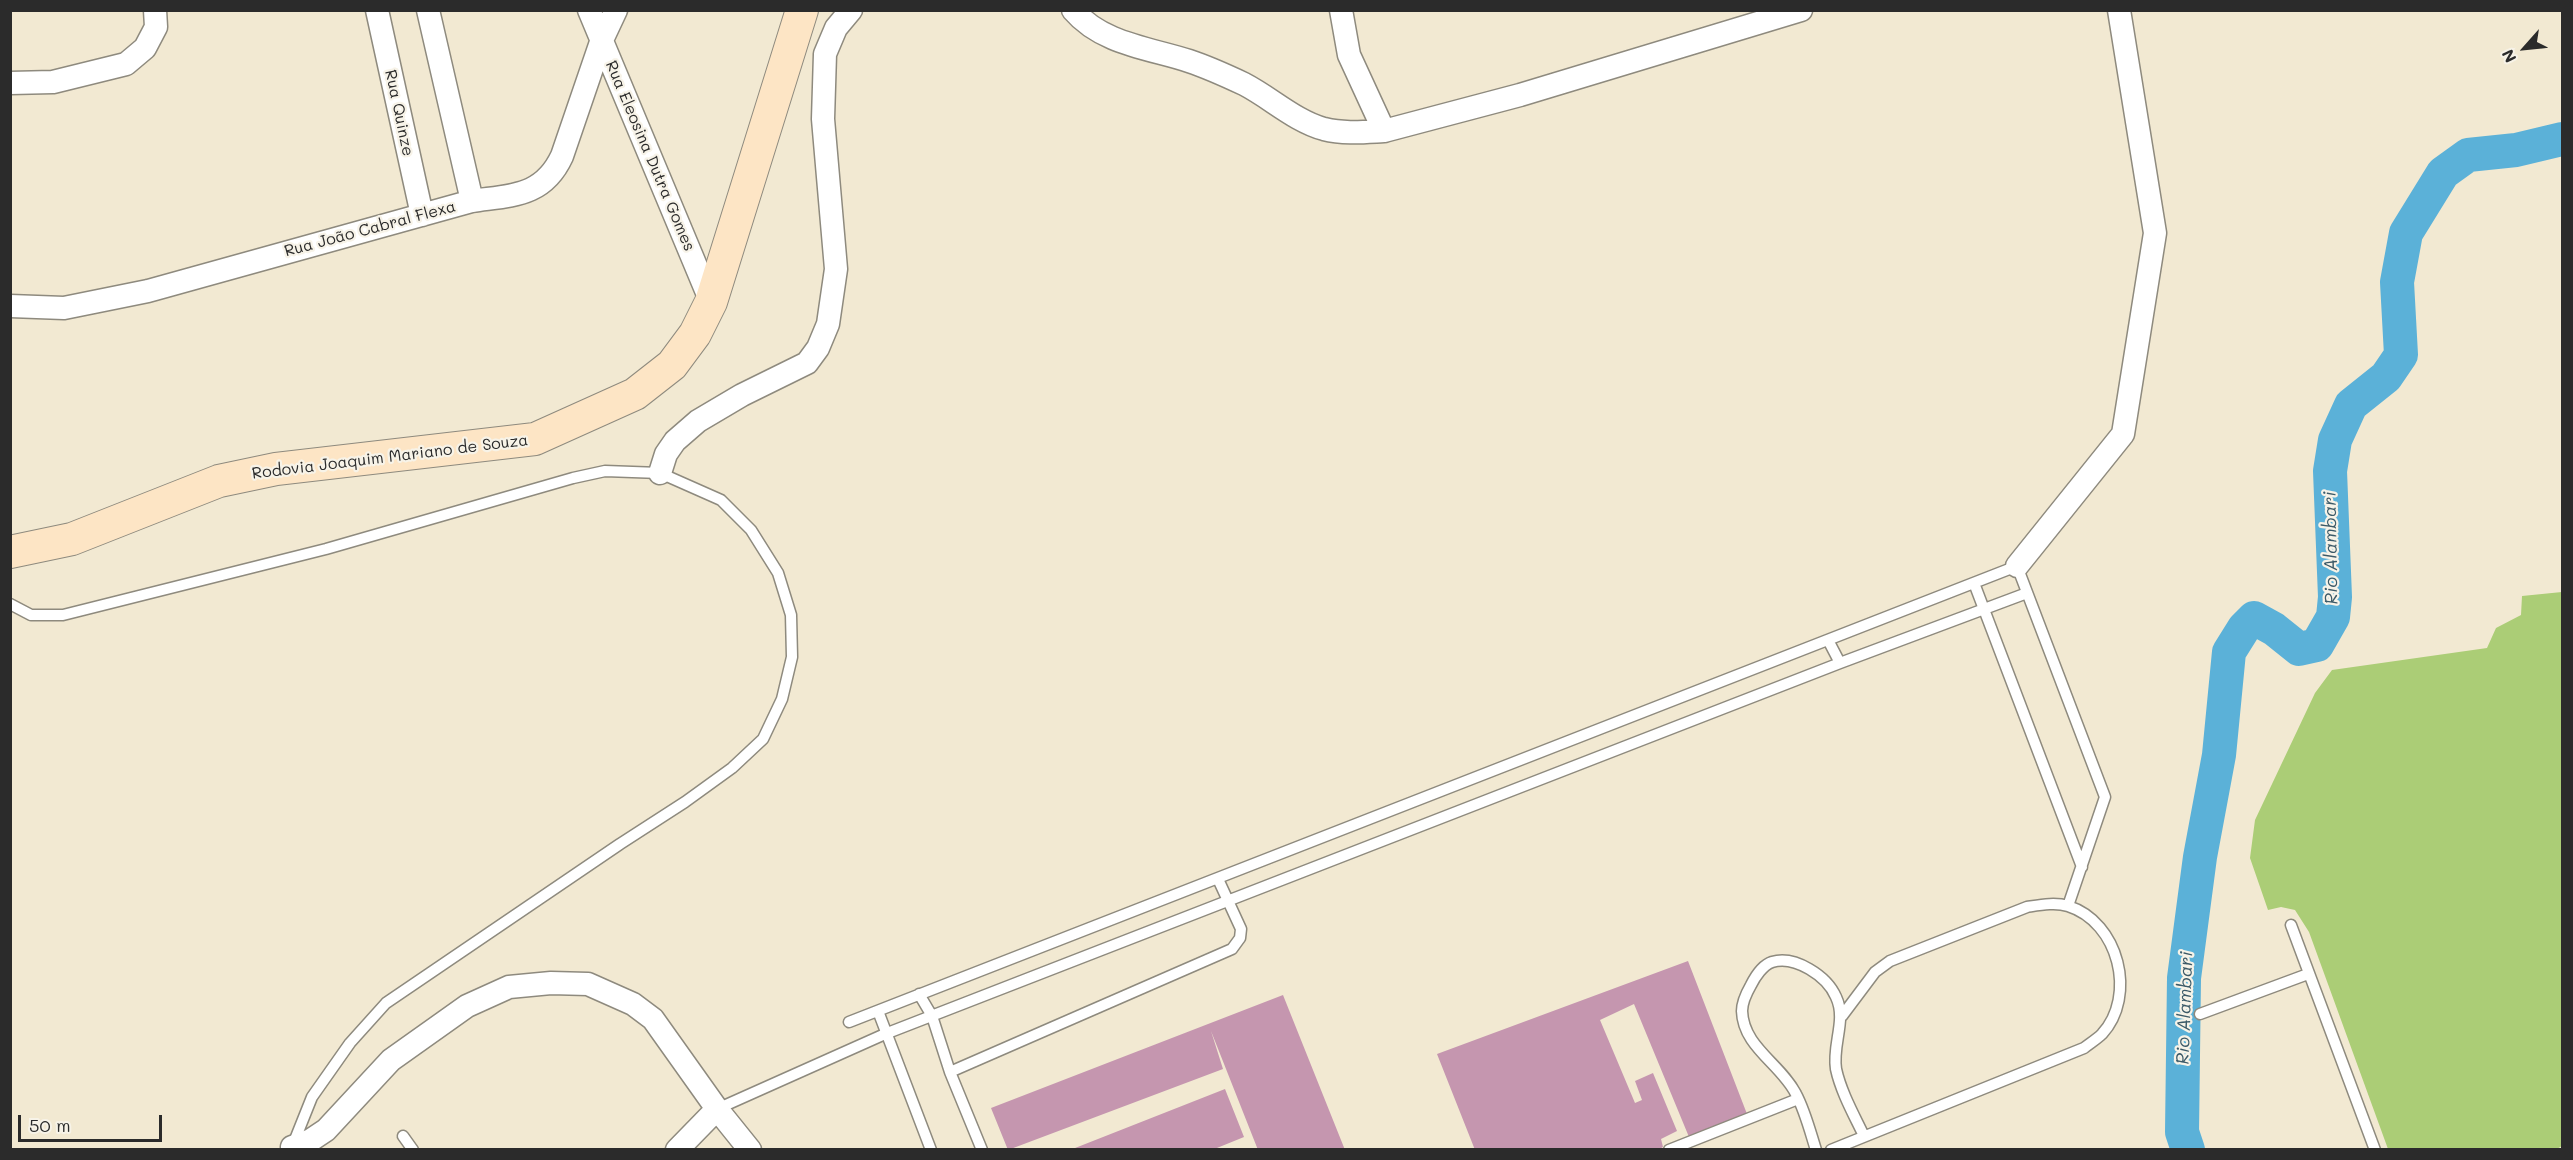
<!DOCTYPE html>
<html>
<head>
<meta charset="utf-8">
<style>
  body { margin:0 }
  #map { position:relative; width:2573px; height:1160px; overflow:hidden; background:#f2e9d2; font-family:Mali,sans-serif }
  canvas { display:block }
  .frame { position:absolute; inset:0; border:12px solid #2b2b2b; pointer-events:none }
  .north { position:absolute; left:2495px; top:18px; width:60px; height:60px; -webkit-text-stroke:4px #f7f3e8; paint-order:stroke; rotate:243deg; font-size:16px; font-weight:700; line-height:24px; text-align:center; color:#2b2b2b }
  .north::after { content:''; display:block; margin:auto; width:21px; height:27px; background:#2b2b2b; clip-path:polygon(50% 0,100% 100%,50% 72%,0 100%) }
  .scale { position:absolute; left:18px; top:1115px; width:144px; height:27px; box-sizing:border-box; border:3px solid #2b2b2b; border-top:0; padding-left:8px; font-size:18px; line-height:21px; white-space:nowrap; color:#2b2b2b; -webkit-text-stroke:4px #f7f3e8; paint-order:stroke }
</style>
</head>
<body>
<div id="map">
<canvas width="2573" height="1160"></canvas>
<div class="frame"></div>
<div class="north">N</div>
<div class="scale">50 m</div>
</div>
<script>
const ctx = document.querySelector('canvas').getContext('2d');
ctx.lineJoin = 'round';
function fill(path, color) { ctx.fillStyle = color; ctx.fill(path, 'evenodd'); }
function stroke(path, color, width, dash) { ctx.strokeStyle = color; ctx.lineWidth = width; ctx.lineCap = dash ? 'butt' : 'round'; ctx.setLineDash(dash || []); ctx.stroke(path); }
function write(font, color, halo, rows, align = 'center') {
  ctx.font = font + ' Mali,sans-serif'; ctx.lineWidth = 4.5; ctx.setLineDash([]); ctx.textBaseline = 'middle'; ctx.strokeStyle = halo; ctx.fillStyle = color; for (const [text, x, y, turn = 0] of rows) {
    ctx.save(); ctx.translate(x, y); ctx.rotate((+turn || 0) * Math.PI / 180); ctx.textAlign = isNaN(turn) ? turn : align; if (halo) ctx.strokeText(text, 0, 0); ctx.fillText(text, 0, 0); ctx.restore();
  }
}
fill(new Path2D(`
  M 2562,592 L 2562,1146 L 2555,1150 L 2388,1149 L 2309,932 L 2295,910 L 2281,907 L 2268,910 L 2250,858 L 2255,820 L 2315,693 L 2332,670 L 2487,648 L 2496,628 L 2521,615 L 2522,596 Z`), '#abcd76');
stroke(new Path2D(`
  M 2188,1150 L 2182,1132 L 2184,978 L 2200,857 L 2219,755 L 2229,652 L 2244,628 L 2254,618 L 2274,629 L 2299,649 L 2317,645 L 2333,617 L 2335,597 L 2330,471 L 2335,440 L 2351,405 L 2386,377 L 2401,355 L 2397,282 L 2406,233 L 2443,173 L 2468,155 L 2516,150 L 2562,139`), '#5bb1d8', 34);
fill(new Path2D(`
  M 1688,961 L 1747,1114 L 1689,1137 L 1634,1004 L 1600,1020 L 1635,1103 L 1642,1100 L 1635,1081 L 1653,1073 L 1677,1131 L 1661,1139 L 1663,1147 L 1658,1150 L 1475,1150 L 1437,1054 Z
  M 1283,995 L 1345,1150 L 1258,1150 L 1211,1031 L 1223,1069 L 1008,1150 L 991,1108 Z
  M 1225,1089 L 1244,1137 L 1212,1150 L 1070,1150 Z`), '#c596af');
const lane = new Path2D(`
  M 1974,583 L 2082,867
  M 10,604 L 31,615 L 63,615 L 326,549 L 573,478 L 605,471 L 660,473 L 721,500 L 751,530 L 778,573 L 791,615 L 792,657 L 782,699 L 763,739 L 732,768 L 685,802 L 620,844 L 386,1003 L 350,1043 L 312,1097 L 292,1147
  M 1828,640 L 1840,663
  M 2291,925 L 2375,1150
  M 919,994 L 932,1016 L 950,1072 L 982,1150
  M 878,1011 L 931,1150
  M 2200,1014 L 2308,974
  M 849,1022 L 2017,566 L 2105,797 L 2068,906
  M 950,1072 L 1232,949 L 1240,938 L 1241,929 L 1218,879
  M 717,1109 L 885,1034 L 1840,663 L 2027,593
  M 403,1136 L 413,1150
  M 1669,1150 L 1798,1099
  M 1816,1150 C 1810,1131 1805,1111 1796,1094 C 1781,1064 1743,1047 1742,1011 C 1742,1002 1747,992 1751,985 C 1755,977 1763,965 1772,962 C 1795,955 1827,976 1836,997 C 1847,1020 1832,1044 1836,1069 C 1841,1092 1854,1115 1864,1136
  M 1831,1150 L 2084,1048 C 2089,1044 2097,1039 2102,1034 C 2137,996 2119,922 2068,906 C 2055,902 2040,905 2027,907 L 1890,961 L 1875,972 L 1842,1016`);
const street = new Path2D(`
  M 377,10 L 422,215
  M 428,10 L 472,201
  M 589,10 L 711,302
  M 1073,10 C 1102,44 1149,48 1189,61 C 1207,67 1227,76 1244,84 C 1271,98 1295,121 1324,129 C 1344,134 1364,132 1384,131
  M 1341,10 L 1349,55 L 1384,131 L 1520,95 L 1801,10
  M 10,83 L 53,82 L 126,64 L 145,48 L 156,27 L 155,10
  M 10,306 L 64,308 L 148,291 L 472,201 C 512,195 543,197 562,156 L 601,42 L 616,10
  M 660,473 L 666,454 L 675,441 L 698,421 L 742,395 L 807,363 L 818,348 L 828,324 L 836,269 L 823,119 L 825,54 L 836,28 L 851,10
  M 2017,566 L 2123,434 L 2155,233 L 2119,10
  M 292,1147 L 311,1140 L 326,1130 L 391,1060 L 467,1006 L 509,987 L 551,983 L 588,984 L 633,1004 L 653,1019 L 717,1109 L 750,1150
  M 677,1150 L 717,1109`);
const secondary = new Path2D(`
  M 10,552 L 72,539 L 219,481 L 276,469 L 535,439 L 635,394 L 672,365 L 695,334 L 711,302 L 802,10`);
stroke(lane, '#8e8a7e', 13);
stroke(street, '#8e8a7e', 25);
stroke(secondary, '#8e8a7e', 34);
stroke(lane, '#fff', 10);
stroke(street, '#fff', 22);
stroke(secondary, '#fde5c5', 32);
write('16px', '#2b2b2b', '#f7f3e8', [
  ["Rua Quinze",399,113,78],
  ["Rua Eleosina Dutra Gomes",650,156,67],
  ["Rua João Cabral Flexa",370,229,-15],
  ["Rodovia Joaquim Mariano de Souza",390,457,-7]
]);
write('italic 18px', '#3c5a68', '#f7f3e8', [
  ["Rio Alambari",2331,548,-91],
  ["Rio Alambari",2185,1008,-88]
]);
</script>
</body>
</html>
